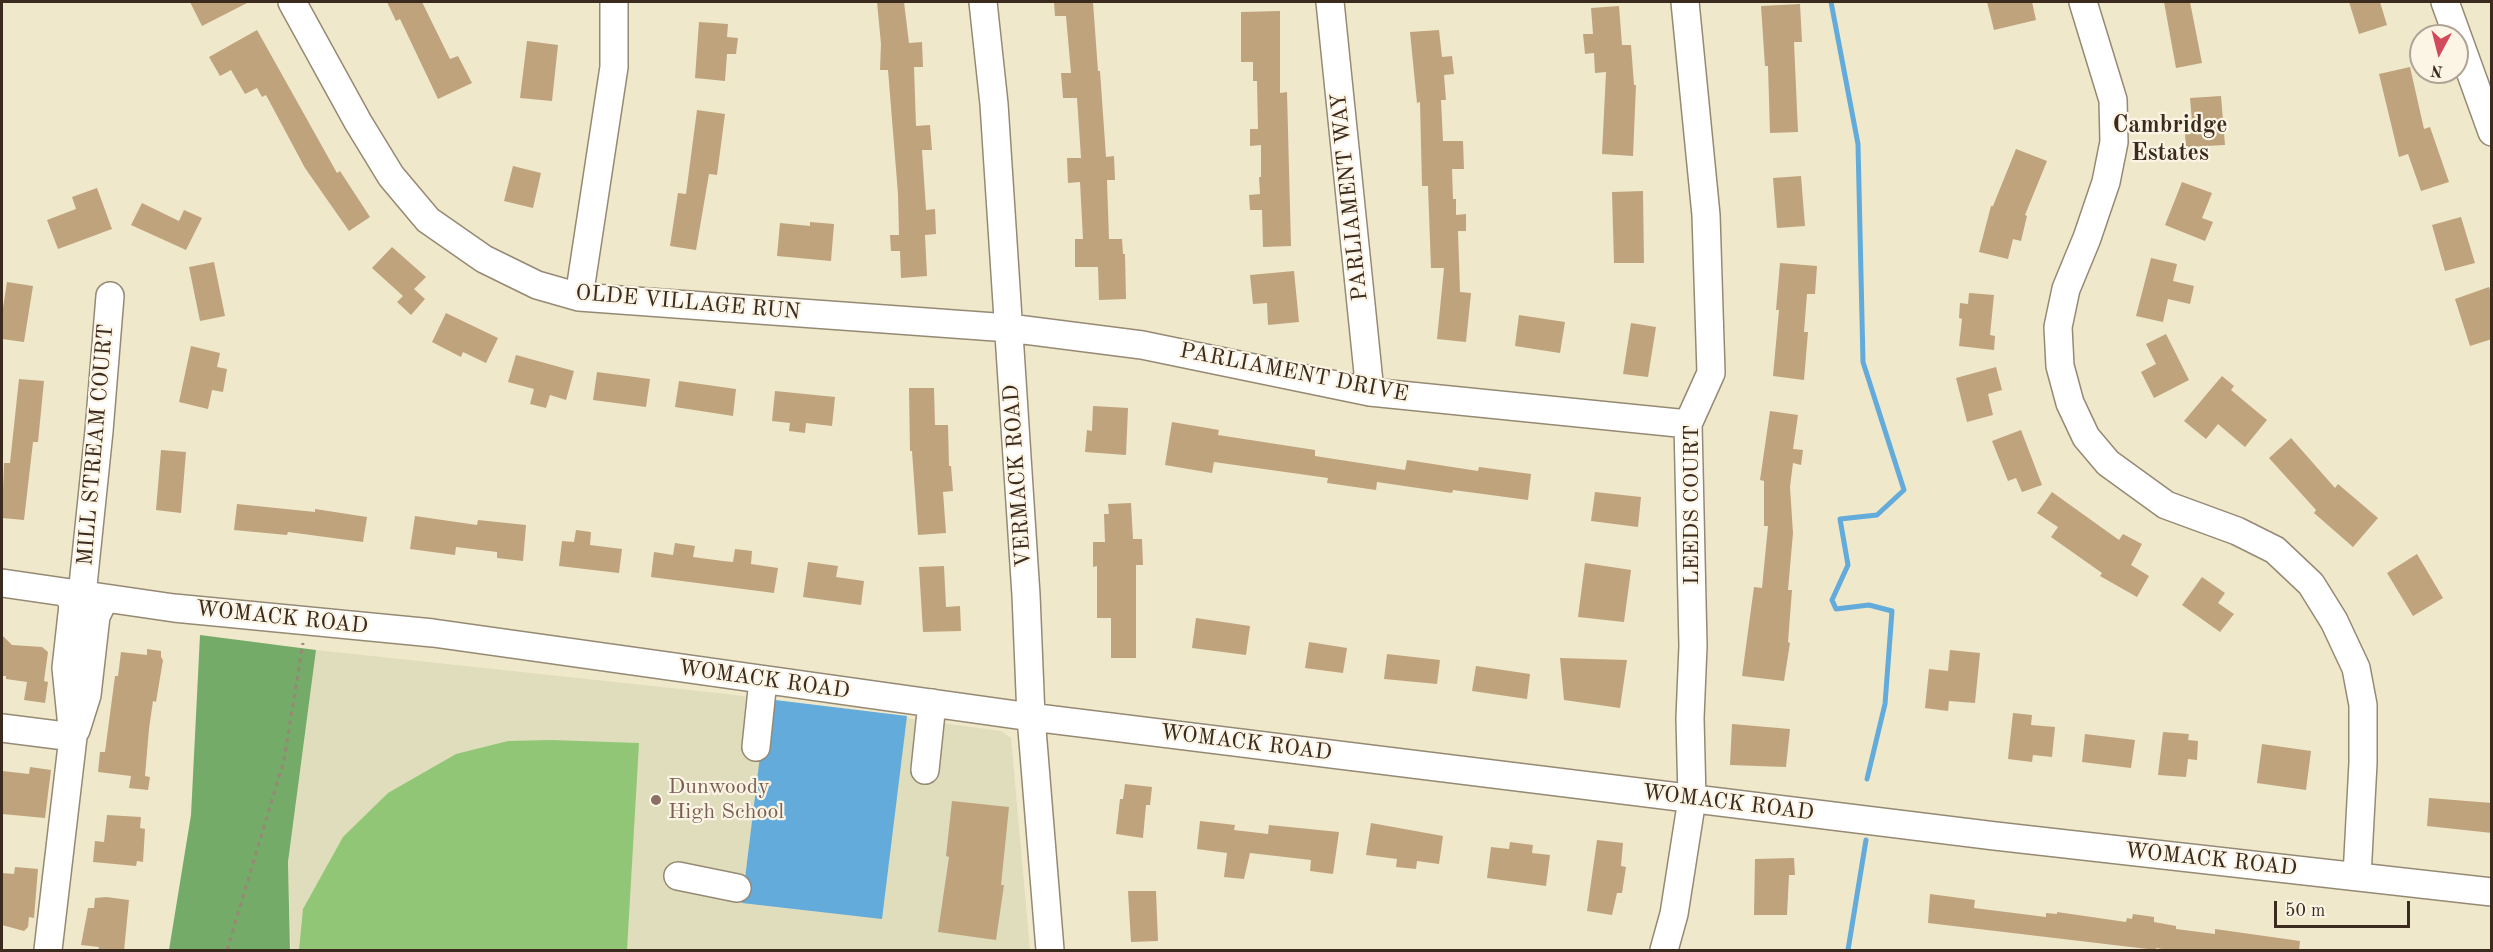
<!DOCTYPE html>
<html>
<head>
<meta charset="utf-8">
<style>
  body { margin:0 }
  #map { position:relative; width:2493px; height:952px; overflow:hidden; background:#f0e8cb; font-family:"Old Standard TT",serif }
  canvas { display:block }
  .frame { position:absolute; inset:0; border:3px solid #3b2a1e; pointer-events:none }
  .north { position:absolute; left:2409px; top:24px; width:60px; height:60px; box-sizing:border-box; background:#fcf5e5; border:2px solid #afa495; border-radius:50%; rotate:187deg; font-size:16px; font-weight:700; line-height:24px; text-align:center; color:#3b2a1e }
  .north::after { content:''; display:block; margin:auto; width:21px; height:27px; background:#d1495b; clip-path:polygon(50% 0,100% 100%,50% 72%,0 100%) }
  .scale { position:absolute; left:2274px; top:901px; width:136px; height:27px; box-sizing:border-box; border:3px solid #3b2a1e; border-top:0; padding-left:8px; font-size:18px; line-height:21px; white-space:nowrap; color:#3b2a1e; -webkit-text-stroke:4px #fcf5e5; paint-order:stroke }
</style>
</head>
<body>
<div id="map">
<canvas width="2493" height="952"></canvas>
<div class="frame"></div>
<div class="north">N</div>
<div class="scale">50 m</div>
</div>
<script>
const g = document.querySelector('canvas').getContext('2d');
g.lineJoin = 'round';
function fillPath(path, color) { g.fillStyle = color; g.fill(path, 'evenodd'); }
const toPath = rows => new Path2D(rows.map(r => 'M' + r).join(''));
function stroke(path, color, width, dash) { g.strokeStyle = color; g.lineWidth = width; g.lineCap = dash ? 'butt' : 'round'; g.setLineDash(dash || []); g.stroke(path); }
function write(font, color, halo, rows, align = 'center') {
  g.font = font + ' "Old Standard TT",serif'; g.lineWidth = 4.5; g.setLineDash([]); g.textBaseline = 'middle'; g.strokeStyle = halo; g.fillStyle = color; for (const [text, x, y, turn = 0] of rows) {
    g.save(); g.translate(x, y); g.rotate((+turn || 0) * Math.PI / 180); g.textAlign = isNaN(turn) ? turn : align; if (halo) g.strokeText(text, 0, 0); g.fillText(text, 0, 0); g.restore();
  }
}
fillPath(toPath([
  [316,650,727,694,1001,731,1011,738,1030,950,291,950,288,862]
]), '#dfddbb');
fillPath(toPath([
  [551,740,639,743,627,950,299,950,303,909,343,837,388,793,456,754,508,741]
]), '#92c677');
fillPath(toPath([
  [200,635,316,650,288,862,290,950,169,950,191,815]
]), '#75ab68');
fillPath(toPath([
  [767,699,907,716,882,919,742,903]
]), '#62abda');
stroke(toPath([
  [1831,2,1858,144,1863,362,1904,490,1877,515,1840,519,1848,565,1832,600,1836,609,1869,605,1892,611,1885,704,1867,779],
  [1848,950,1866,840]
]), '#62abda', 5);
fillPath(toPath([
  [190,2,249,2,202,26],
  [387,2,422,2,450,59,458,56,472,83,438,99,400,19,396,21],
  [877,2,904,2,909,43,922,42,923,67,914,67,916,126,930,125,932,150,922,150,926,210,935,209,936,234,925,235,927,276,901,278,900,251,891,251,890,235,899,235,898,194,888,70,880,70,881,44],
  [1054,2,1093,2,1098,71,1100,71,1106,157,1114,156,1115,180,1107,180,1109,239,1122,239,1123,254,1125,254,1126,299,1099,300,1098,267,1075,267,1075,239,1083,239,1080,182,1068,183,1067,158,1081,158,1077,98,1063,98,1061,73,1071,73,1066,16,1055,16],
  [1987,2,2032,2,2036,20,1994,30],
  [2164,2,2190,2,2202,63,2176,68],
  [2349,2,2380,2,2387,25,2359,34],
  [1800,4,1802,42,1794,42,1798,132,1770,133,1768,66,1765,66,1761,6],
  [1619,6,1622,45,1631,45,1634,85,1636,85,1633,156,1602,154,1606,72,1595,73,1594,53,1585,54,1583,34,1593,34,1591,8],
  [1280,11,1280,93,1287,92,1291,246,1263,247,1262,210,1250,210,1249,195,1260,194,1259,177,1261,177,1261,145,1250,146,1250,129,1258,129,1257,81,1253,81,1253,62,1241,62,1241,12],
  [699,22,728,24,727,37,738,38,736,54,727,54,725,81,695,78],
  [257,30,337,173,340,171,370,217,349,231,305,168,266,95,262,97,257,88,245,94,231,70,220,76,209,57],
  [1439,30,1442,57,1452,56,1454,74,1444,75,1446,100,1441,100,1443,141,1463,141,1464,169,1452,169,1453,199,1456,199,1456,215,1466,214,1466,231,1458,231,1460,292,1471,293,1466,342,1437,339,1444,268,1431,268,1428,186,1422,186,1420,102,1417,103,1410,32],
  [527,41,558,45,552,101,520,98],
  [2410,67,2424,129,2430,127,2449,182,2421,191,2408,154,2399,157,2379,74],
  [2221,96,2225,145,2186,147,2184,121,2192,121,2190,98],
  [697,110,725,114,717,175,709,174,696,250,670,246,678,193,686,194],
  [2016,149,2047,161,2025,215,2027,216,2021,241,2013,239,2008,259,1979,252,1991,206,1993,206],
  [513,166,541,173,533,208,504,201],
  [1801,176,1805,226,1777,228,1773,178],
  [2182,182,2212,193,2202,218,2213,222,2205,241,2165,225],
  [97,188,112,229,58,249,47,220,76,209,72,197],
  [1643,191,1644,263,1614,263,1612,192],
  [142,203,179,221,184,210,202,218,186,250,131,225],
  [2461,217,2475,263,2445,271,2432,225],
  [810,222,834,224,831,261,777,256,780,223,810,226],
  [392,247,426,277,414,289,425,299,411,315,397,302,403,296,372,268],
  [2151,258,2177,264,2173,281,2194,286,2190,304,2168,299,2163,322,2136,316],
  [214,262,225,316,200,321,189,267],
  [1780,263,1817,266,1815,294,1807,294,1804,332,1808,332,1804,380,1773,376,1779,310,1776,310],
  [1294,271,1299,322,1268,325,1267,303,1253,304,1250,275],
  [7,282,33,286,24,342,2,339,2,314],
  [2489,287,2492,296,2492,339,2470,346,2455,299],
  [1969,293,1994,295,1990,335,1995,336,1994,350,1959,346,1962,319,1959,318,1960,303,1968,304],
  [446,313,498,338,486,363,463,352,461,357,432,342],
  [1519,315,1565,322,1560,353,1515,346],
  [1631,323,1656,327,1648,377,1623,374],
  [2166,334,2189,380,2154,398,2141,372,2156,364,2146,344],
  [191,346,220,353,217,367,227,369,223,392,212,390,208,409,179,402],
  [516,355,574,371,566,400,550,395,546,408,530,404,534,389,508,382],
  [1996,367,2002,390,1988,394,1993,415,1967,422,1956,378],
  [597,372,650,379,646,407,593,400],
  [2222,376,2234,386,2231,390,2267,420,2245,447,2218,424,2206,439,2184,421],
  [19,379,44,381,38,442,33,442,24,520,2,518,4,463,10,463],
  [679,381,736,389,733,416,675,407],
  [909,388,934,388,935,425,948,425,949,466,951,466,953,491,943,492,946,533,918,535,912,451,910,451],
  [775,391,835,397,832,426,806,423,805,433,789,431,790,423,772,421],
  [1093,406,1128,408,1126,455,1085,452,1087,430,1092,431],
  [1770,411,1798,415,1793,449,1803,450,1801,465,1793,463,1790,487,1793,533,1788,590,1792,590,1788,642,1790,643,1784,681,1742,676,1754,587,1762,588,1768,526,1764,526,1764,481,1760,480],
  [1172,422,1219,430,1218,435,1315,450,1315,456,1405,470,1407,460,1478,471,1479,467,1531,474,1528,500,1453,490,1452,493,1377,482,1376,490,1327,483,1328,478,1214,462,1212,473,1165,465],
  [2021,430,2042,485,2022,492,2016,478,2008,481,1992,441],
  [2291,438,2335,488,2338,484,2378,518,2353,547,2314,513,2316,510,2269,458],
  [161,450,186,452,181,513,156,510],
  [1595,492,1641,497,1638,527,1591,521],
  [2052,492,2119,540,2123,534,2142,544,2131,565,2149,576,2137,597,2100,576,2102,573,2051,537,2058,527,2037,513],
  [1131,503,1133,539,1142,539,1143,565,1136,565,1136,658,1111,658,1111,618,1097,618,1097,566,1093,567,1093,542,1105,542,1104,514,1109,514,1108,504],
  [237,504,315,512,315,509,367,517,363,542,288,532,287,535,234,530],
  [415,516,477,525,478,520,526,525,523,561,497,558,497,552,456,547,455,555,410,549],
  [576,530,591,532,590,545,622,549,619,573,559,566,562,541,574,542],
  [675,543,695,546,693,557,723,561,733,562,735,549,752,551,751,564,778,568,774,593,651,577,654,552,673,555],
  [2417,554,2443,598,2413,616,2387,573],
  [808,562,838,566,836,577,864,581,861,605,803,597],
  [1585,563,1631,570,1624,622,1578,617],
  [944,566,946,607,960,606,961,631,923,632,919,567],
  [2202,577,2225,593,2218,603,2234,614,2220,632,2182,605],
  [1196,618,1250,626,1246,655,1192,648],
  [2,635,12,645,42,647,48,652,44,681,48,682,45,703,24,700,27,682,6,679,6,676,2,676],
  [1309,642,1347,648,1343,673,1305,668],
  [147,649,161,651,161,657,163,660,156,702,153,701,149,729,145,776,150,777,148,790,129,788,131,776,98,772,100,752,105,752,115,676,118,676,121,652,147,655],
  [1950,650,1980,653,1975,703,1949,701,1948,711,1925,708,1929,669,1948,671],
  [1387,654,1440,660,1437,684,1384,679],
  [1560,658,1627,660,1620,708,1564,700],
  [1476,666,1530,674,1527,699,1472,691],
  [2013,713,2032,715,2031,725,2055,727,2052,757,2033,755,2032,762,2008,759],
  [1732,724,1790,729,1786,767,1730,765],
  [2163,732,2189,734,2188,740,2198,741,2197,760,2188,759,2186,777,2158,775],
  [2085,734,2135,740,2131,768,2082,762],
  [2262,744,2311,751,2306,790,2257,783],
  [30,767,51,770,45,818,2,814,2,771,29,774],
  [1125,784,1152,787,1150,805,1146,805,1143,838,1116,834,1120,799,1123,799],
  [2429,798,2492,803,2492,833,2427,826],
  [952,801,1009,807,1001,885,1004,885,996,940,938,932,949,857,946,856],
  [107,815,141,817,140,828,145,829,143,862,137,861,136,866,93,862,95,841,104,842],
  [1200,821,1235,825,1234,830,1268,834,1269,825,1339,832,1333,874,1310,871,1311,860,1250,853,1244,879,1224,877,1227,853,1197,849],
  [1371,823,1443,836,1439,864,1417,861,1416,869,1396,867,1397,859,1366,855],
  [1597,840,1623,843,1621,866,1626,867,1622,893,1617,893,1612,915,1587,911],
  [1510,842,1533,845,1532,853,1550,855,1546,886,1487,878,1491,847,1509,849],
  [1794,858,1795,875,1789,875,1787,915,1754,915,1755,859],
  [15,867,38,869,34,918,29,917,28,927,24,931,2,925,2,873,14,874],
  [1128,891,1156,891,1158,941,1131,942],
  [1930,894,1975,900,1974,908,2046,917,2046,913,2057,914,2057,912,2126,922,2127,918,2132,919,2133,914,2154,917,2154,922,2176,926,2176,929,2215,934,2215,929,2300,941,2299,951,2173,951,2156,948,2156,950,1928,923],
  [106,897,129,900,124,951,98,951,99,947,81,945,88,908,94,908,95,898]
]), '#bfa37d');
const minor = toPath([
  [292,2,358,122,391,176,428,220,484,259,537,285,579,297,1009,328,1142,345,1370,392,1688,424],
  [983,2,994,104,1026,595,1031,717,1050,950],
  [1330,2,1370,392],
  [2083,2,2113,100,2114,142,2106,182,2087,238,2066,289,2058,327,2060,366,2070,403,2086,437,2108,463,2166,505,2237,531,2275,550,2311,584,2334,621,2356,668,2363,705,2363,763,2357,876],
  [2445,2,2492,132],
  [579,297,614,67,614,2],
  [2,583,174,608,433,633,1031,717,1995,836,2492,892],
  [82,595,99,431,110,296],
  [2,728,73,737],
  [76,730,87,695,96,616,105,598],
  [756,747,763,680],
  [925,770,932,703],
  [678,876,737,888],
  [48,950,73,737,66,668,73,605,68,593],
  [1664,950,1674,914,1692,799,1690,718,1693,646,1688,424,1711,373,1706,215,1685,2]
]);
stroke(minor, '#968974', 30);
stroke(toPath([
  [227,950,284,760,303,643]
]), '#968974', 3, [4.5, 4.5]);
stroke(minor, '#fff', 27);
for (const [x, y, r, color] of [
  [656,800,6,"#8d6e63"]
]) { const dot = new Path2D(); dot.arc(x, y, r, 0, 2 * Math.PI); g.fillStyle = color; g.fill(dot); stroke(dot, '#fcf5e5', 2); }
write('22px', '#3b2a1e', '#fcf5e5', [
  ["PARLIAMENT WAY",1350,197,-96],
  ["OLDE VILLAGE RUN",688,303,5],
  ["PARLIAMENT DRIVE",1294,373,11],
  ["MILL STREAM COURT",96,445,-85],
  ["VERMACK ROAD",1018,476,-94],
  ["LEEDS COURT",1692,505,-90],
  ["WOMACK ROAD",282,618,6],
  ["WOMACK ROAD",764,680,8],
  ["WOMACK ROAD",1246,743,7],
  ["WOMACK ROAD",1728,803,7],
  ["WOMACK ROAD",2211,860,6]
]);
write('22px', '#785e54', '#fcf5e5', [
  ["Dunwoody",668,787],
  ["High School",668,812]
], 'left');
write('bold 24px', '#3b2a1e', '#fcf5e5', [
  ["Cambridge",2170,126],
  ["Estates",2170,154]
]);
</script>
</body>
</html>
